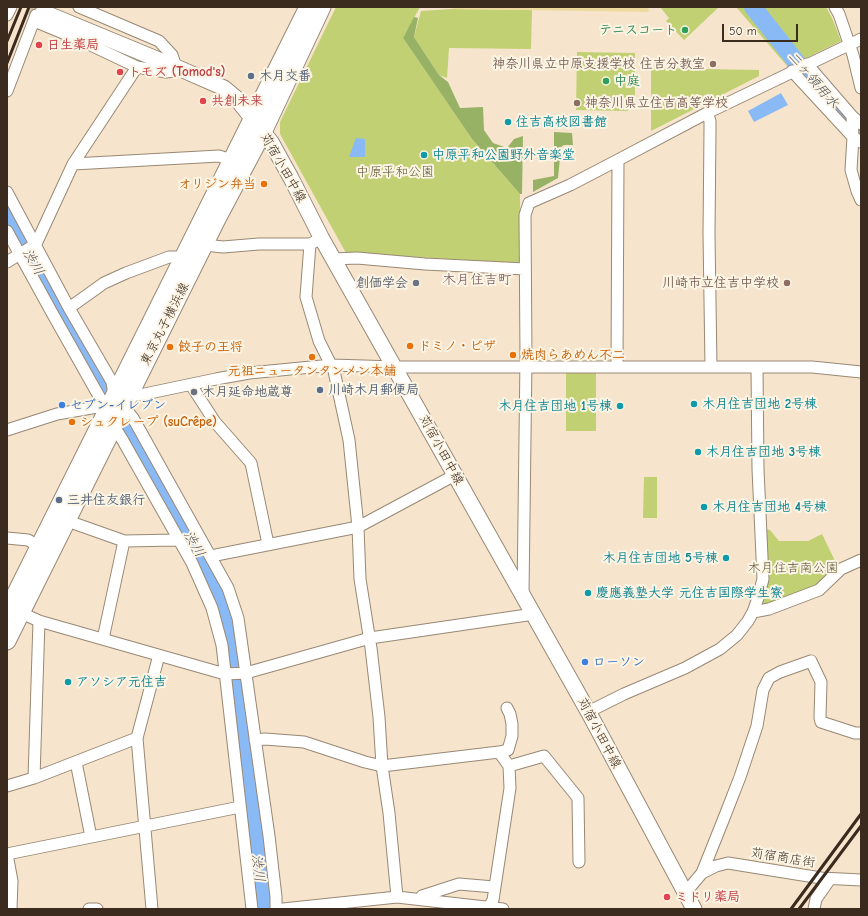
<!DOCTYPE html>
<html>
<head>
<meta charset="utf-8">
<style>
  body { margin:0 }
  #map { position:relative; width:868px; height:916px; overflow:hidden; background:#f6e5cc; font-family:"Comic Neue",sans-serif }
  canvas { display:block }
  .frame { position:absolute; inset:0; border:8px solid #3b2a1e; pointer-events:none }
  .scale { position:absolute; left:722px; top:24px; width:76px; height:18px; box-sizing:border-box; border:2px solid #3b2a1e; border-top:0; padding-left:5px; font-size:12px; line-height:14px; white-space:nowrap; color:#3b2a1e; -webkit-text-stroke:3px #fcf5e5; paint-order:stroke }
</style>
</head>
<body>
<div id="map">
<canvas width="868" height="916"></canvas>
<div class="frame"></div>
<div class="scale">50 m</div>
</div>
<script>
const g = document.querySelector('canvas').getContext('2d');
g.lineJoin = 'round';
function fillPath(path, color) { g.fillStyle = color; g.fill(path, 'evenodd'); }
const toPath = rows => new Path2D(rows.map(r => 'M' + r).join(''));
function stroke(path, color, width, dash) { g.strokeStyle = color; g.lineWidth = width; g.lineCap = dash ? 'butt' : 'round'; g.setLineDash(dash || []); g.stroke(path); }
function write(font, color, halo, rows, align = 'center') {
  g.font = font + ' "Comic Neue","Klee One",sans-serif'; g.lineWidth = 4; g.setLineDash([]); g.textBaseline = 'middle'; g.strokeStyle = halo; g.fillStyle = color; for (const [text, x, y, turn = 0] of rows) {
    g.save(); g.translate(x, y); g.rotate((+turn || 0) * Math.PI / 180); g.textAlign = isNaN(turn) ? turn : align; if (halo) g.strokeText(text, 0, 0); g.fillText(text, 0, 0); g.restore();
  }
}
fillPath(toPath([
  [336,7,420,7,403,38,472,139,520,194,520,261,517,263,346,253,280,134,280,122],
  [660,7,719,7,684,40,666,21,669,18],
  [736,7,826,7,832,18,841,41,788,67],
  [452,9,532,10,531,49,449,48,447,78,439,75,414,37,421,11],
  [577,52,635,53,635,104,627,111,576,110],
  [651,68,759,70,759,76,651,131],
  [566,373,596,373,596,431,566,431],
  [644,477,657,477,657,518,643,518],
  [766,529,770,530,779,541,808,541,822,534,839,569,819,585,767,607,763,603,765,592,767,549]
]), '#c1d073');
fillPath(toPath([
  [414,17,418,18,414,37,439,75,448,82,460,108,483,107,484,130,493,143,507,148,514,139,523,136,522,194,520,194,472,139,403,38],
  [554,132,572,133,573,145,564,145,561,147,558,178,533,192,533,180,554,176]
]), '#98b265');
fillPath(toPath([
  [452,7,648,7,649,12,452,9]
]), '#eeda9e');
fillPath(toPath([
  [781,93,788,105,754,122,748,111],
  [356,138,365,139,365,157,349,157]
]), '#8abaf6');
stroke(toPath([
  [753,7,813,83,845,119,861,133],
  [7,216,212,575,226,617,240,706,243,745,249,753,257,824,254,835,264,909]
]), '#8abaf6', 18);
stroke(toPath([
  [31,7,43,12]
]), '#d1c0a9', 15, [15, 8]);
const street = toPath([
  [79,7,159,41,172,55,176,67],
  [835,7,839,14,853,55,861,88],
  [7,15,11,7],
  [34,21,80,40,137,67,166,72,182,70],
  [807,64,852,116,861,124],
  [792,71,853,137,861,142],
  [7,91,36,15],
  [707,113,710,121,710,129,709,234,711,367],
  [852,116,853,137,851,170,857,191,861,200],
  [73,164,219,156,237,162],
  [7,192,69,308,112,382,114,395,133,418,228,588,238,618,269,836,276,897,276,909],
  [7,231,51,311,100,398,105,412,122,439,192,563,212,608,222,645,252,909],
  [310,244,306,297,319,341,334,371,349,440,358,527,360,579,371,648,379,717,382,766,389,813,397,897],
  [205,245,223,247,259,244,310,244,316,241],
  [334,259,357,258,425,264,525,269],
  [7,262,36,244,73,164,137,67],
  [69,308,104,283,126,273,169,257,183,257,188,260],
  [617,367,618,160],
  [191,385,215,422,251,463,268,544],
  [7,430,57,414,103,406,114,395,140,395,216,379,249,373,332,365,395,367,812,367,861,372],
  [62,519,124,541,177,540],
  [7,538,28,540,44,549],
  [211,556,358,527,455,475],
  [523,595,526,358,525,215,529,203,570,185,618,160,707,113,861,39],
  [15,610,39,621,225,674,246,673,370,638,534,614],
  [753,612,769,609,819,590,841,569,861,560],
  [103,639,124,541],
  [589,713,594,709,624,694,685,668,720,649,737,635,748,621,753,612,758,598,763,579,758,469,757,368],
  [255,740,265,739,304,742,365,762,382,766,499,752,508,750,512,736,512,724,510,714,507,708],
  [76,762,91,837],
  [509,766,544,756,578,798,579,862],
  [34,778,39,621],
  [7,786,34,778,137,738],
  [7,854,240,807],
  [7,854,12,881,11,909],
  [702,873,716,866,728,863,821,878,861,880],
  [686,892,702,873,724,818,740,777,757,726,763,690,769,678,780,672,811,661,821,682,820,718,821,722,855,733,861,733],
  [420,899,422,896,459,884,494,887],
  [89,909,97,909],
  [152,909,137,738,159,655],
  [283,909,397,897,503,909],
  [488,909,493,900,510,788,509,766,499,752],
  [814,909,816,899,830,879]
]);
const secondary = toPath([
  [43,12,176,67,224,88,236,98,271,142,291,178,322,239,589,713,694,909]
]);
const primary = toPath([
  [7,611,308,7],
  [7,641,217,219,263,132,322,7]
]);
stroke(street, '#988875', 13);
stroke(secondary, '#988875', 17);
stroke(primary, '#988875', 19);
stroke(street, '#fff', 11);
stroke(secondary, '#fff', 15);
stroke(primary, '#fff', 17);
stroke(toPath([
  [7,41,21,7],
  [7,63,29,7],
  [791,909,861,814],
  [799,909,861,826]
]), '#3b2a1e', 3);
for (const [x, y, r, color] of [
  [685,30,4,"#2e9e5b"],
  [39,45,4,"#e0444e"],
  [713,64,4,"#8d6e63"],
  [120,72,4,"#e0444e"],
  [251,76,4,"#5c6f8a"],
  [606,81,4,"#2e9e5b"],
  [203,101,4,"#e0444e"],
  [577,103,4,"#8d6e63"],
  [508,122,4,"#0f9aa8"],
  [424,155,4,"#0f9aa8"],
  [264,184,4,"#e8710a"],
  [416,283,4,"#6b7280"],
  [787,283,4,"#8d6e63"],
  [410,346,4,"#e8710a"],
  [170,347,4,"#e8710a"],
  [513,355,4,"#e8710a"],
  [312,357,4,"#e8710a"],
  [320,390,4,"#5c6f8a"],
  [194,392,4,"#6b7280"],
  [694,404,4,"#0f9aa8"],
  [62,405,4,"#3f7fe0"],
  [620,406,4,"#0f9aa8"],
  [72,422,4,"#e8710a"],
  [698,452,4,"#0f9aa8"],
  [59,500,4,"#5c6f8a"],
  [704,507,4,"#0f9aa8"],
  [726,558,4,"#0f9aa8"],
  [588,593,4,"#0f9aa8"],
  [585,662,4,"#3f7fe0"],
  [68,682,4,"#0f9aa8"],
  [667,897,4,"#e0444e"]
]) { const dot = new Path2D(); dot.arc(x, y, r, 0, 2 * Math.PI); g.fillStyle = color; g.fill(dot); stroke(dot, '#fcf5e5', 1.5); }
write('bold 13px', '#27864d', '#fcf5e5', [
  ["テニスコート",677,30],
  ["中庭",614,81,"left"]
], 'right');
write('bold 13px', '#be3a42', '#fcf5e5', [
  ["日生薬局",47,45],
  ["トモズ (Tomod's)",128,72],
  ["共創未来",211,101],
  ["ミドリ薬局",675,897]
], 'left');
write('bold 13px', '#785e54', '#fcf5e5', [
  ["神奈川県立中原支援学校 住吉分教室",705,64],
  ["神奈川県立住吉高等学校",585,103,"left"],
  ["川崎市立住吉中学校",779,283]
], 'right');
write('bold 13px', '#4e5e75', '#fcf5e5', [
  ["木月交番",259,76],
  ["川崎木月郵便局",328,390],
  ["三井住友銀行",67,500]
], 'left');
write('bold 13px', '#0d838f', '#fcf5e5', [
  ["住吉高校図書館",516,122],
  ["中原平和公園野外音楽堂",432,155],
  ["木月住吉団地 2号棟",702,404],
  ["木月住吉団地 1号棟",612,406,"right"],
  ["木月住吉団地 3号棟",706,452],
  ["木月住吉団地 4号棟",712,507],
  ["木月住吉団地 5号棟",718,558,"right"],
  ["慶應義塾大学 元住吉国際学生寮",596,593],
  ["アソシア元住吉",76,682]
], 'left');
write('13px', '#3b2a1e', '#fcf5e5', [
  ["苅宿小田中線",283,168,60],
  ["東京丸子横浜線",165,324,-63],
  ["苅宿小田中線",441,450,61],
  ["苅宿小田中線",599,733,62],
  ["苅宿商店街",783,858,9]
]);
write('13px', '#5c5433', '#fcf5e5', [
  ["中原平和公園",395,172],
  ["木月住吉南公園",793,568]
]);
write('bold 13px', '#c56008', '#fcf5e5', [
  ["オリジン弁当",256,184,"right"],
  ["ドミノ・ピザ",418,346],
  ["餃子の王将",178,347],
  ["焼肉らあめん不二",521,355],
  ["元祖ニュータンタンメン本舗",312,371,"center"],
  ["シュクレープ (suCrêpe)",80,422]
], 'left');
write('bold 13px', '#5b616d', '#fcf5e5', [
  ["創価学会",408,283],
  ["木月延命地蔵尊",202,392,"left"]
], 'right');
write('bold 13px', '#366cbe', '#fcf5e5', [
  ["セブン-イレブン",70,405],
  ["ローソン",593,662]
], 'left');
write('italic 14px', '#53555f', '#fcf5e5', [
  ["二ヶ領用水",813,80,49],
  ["渋川",33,262,60],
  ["渋川",194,544,60],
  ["渋川",258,868,83]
]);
write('14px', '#71515b', '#fcf5e5', [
  ["木月住吉町",477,280]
]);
</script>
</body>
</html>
